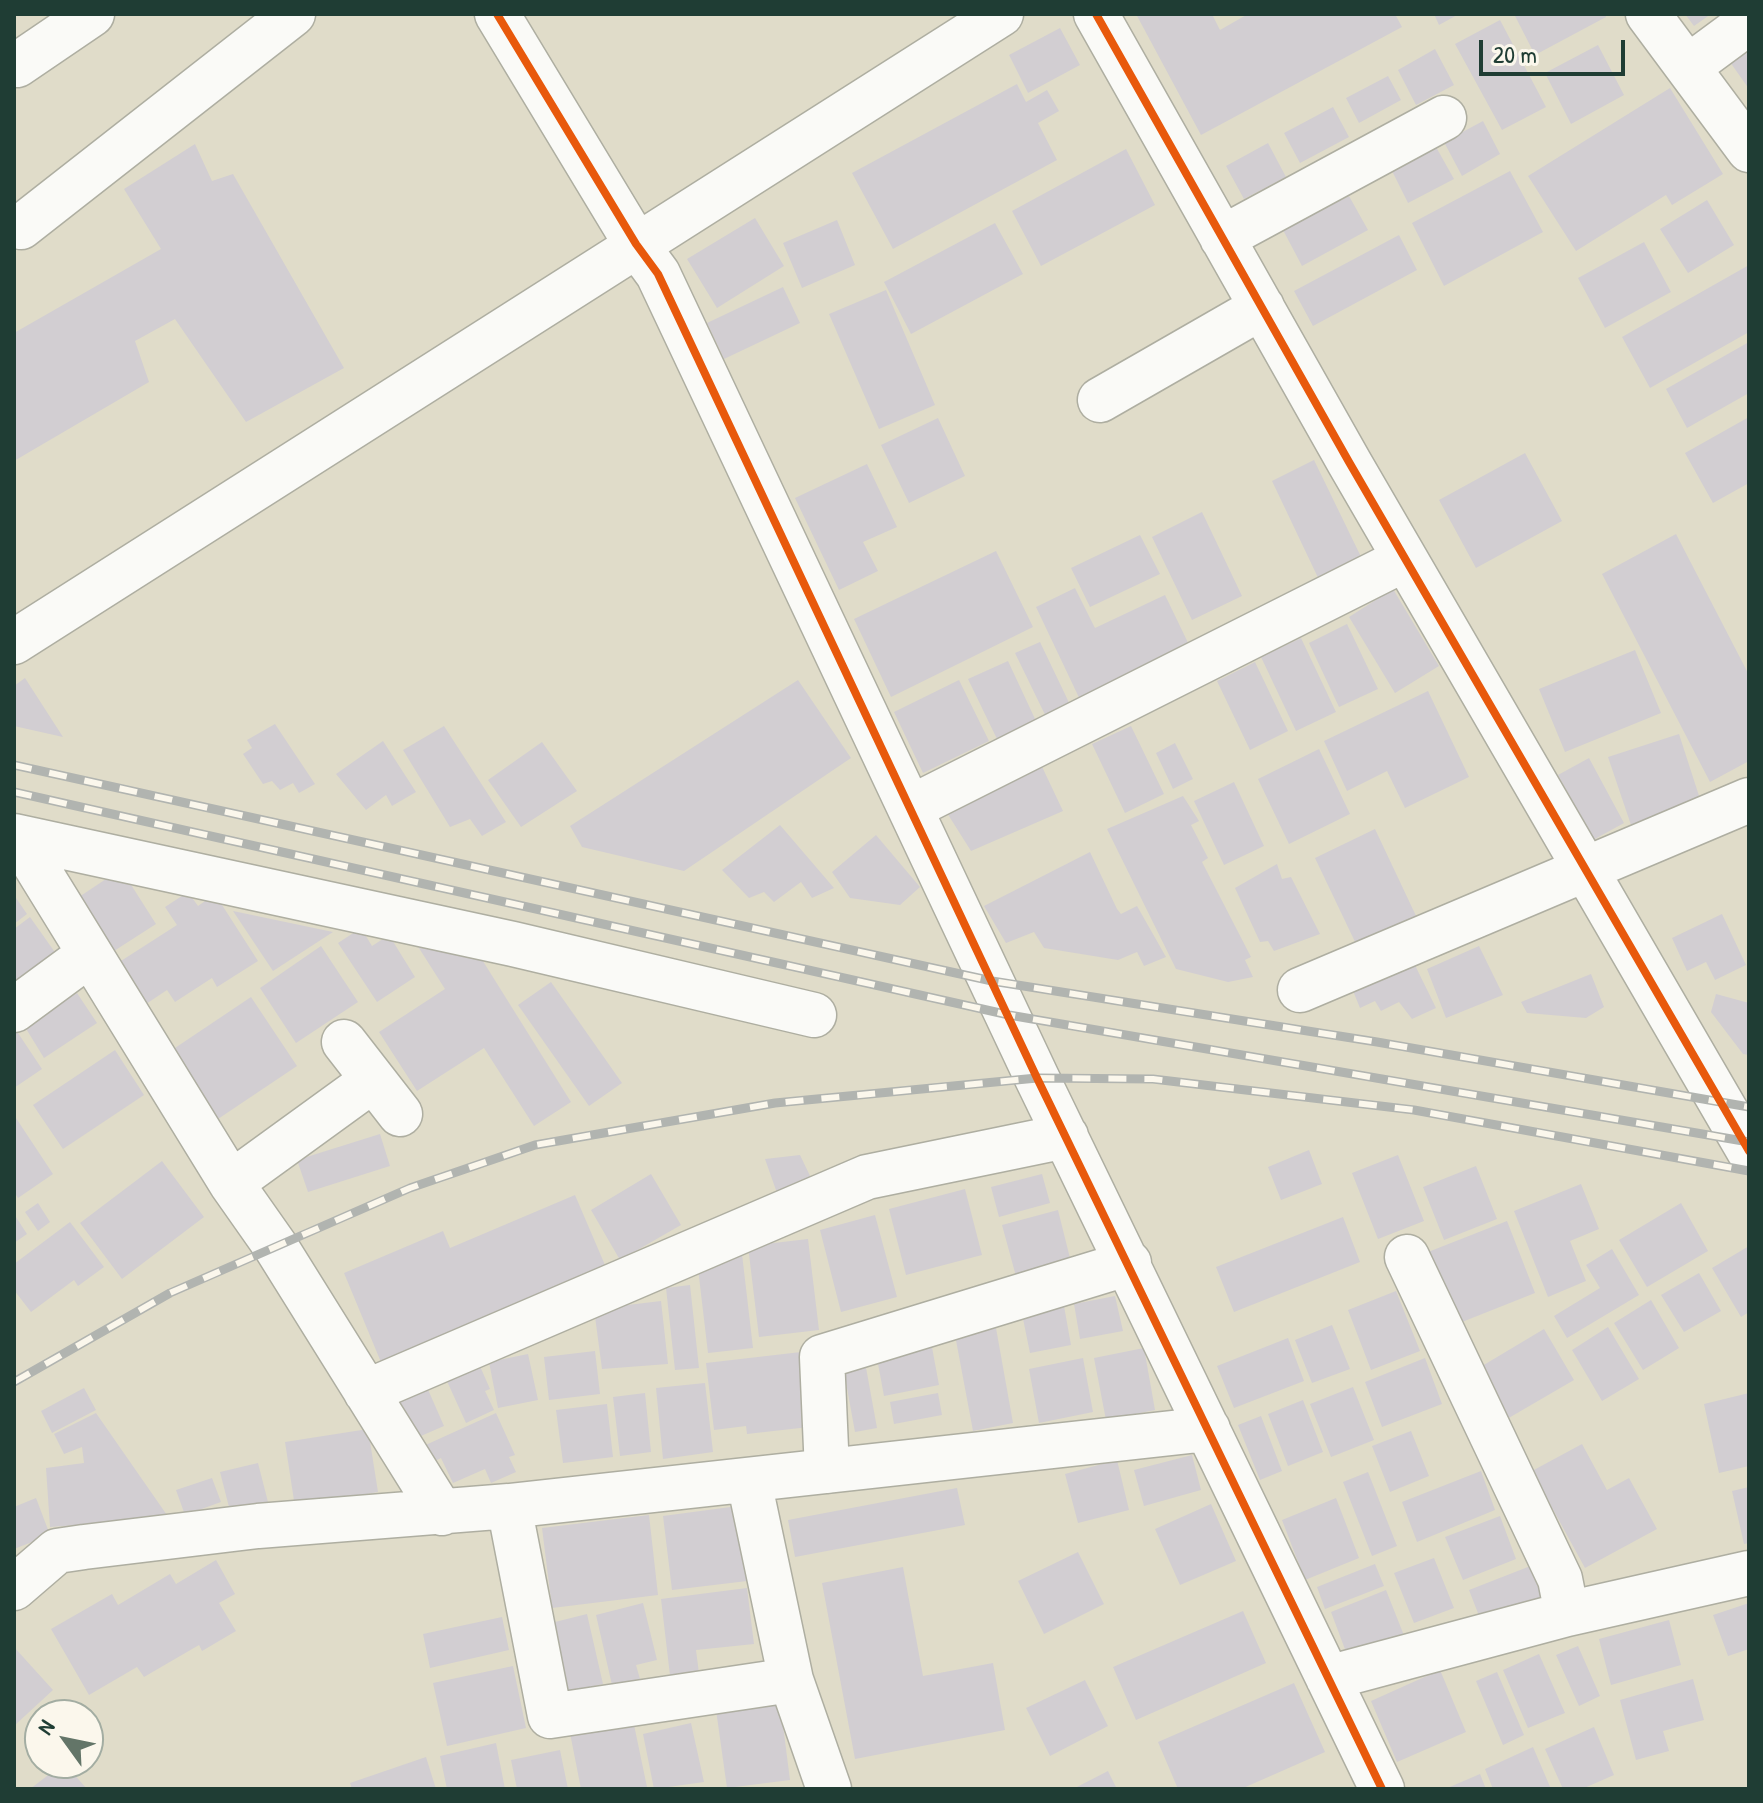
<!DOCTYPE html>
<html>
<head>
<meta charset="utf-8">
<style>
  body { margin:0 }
  #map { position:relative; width:1763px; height:1803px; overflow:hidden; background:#e0dcc9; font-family:"Patrick Hand",sans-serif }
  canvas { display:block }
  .frame { position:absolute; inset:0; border:16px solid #1f3d34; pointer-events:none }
  .north { position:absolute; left:24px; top:1699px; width:80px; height:80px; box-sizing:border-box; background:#fbf7ec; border:2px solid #a3ada2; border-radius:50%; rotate:303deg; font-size:22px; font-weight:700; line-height:32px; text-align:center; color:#1f3d34 }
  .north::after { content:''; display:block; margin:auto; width:28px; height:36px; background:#637568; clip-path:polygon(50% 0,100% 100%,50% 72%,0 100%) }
  .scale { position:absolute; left:1479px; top:40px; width:146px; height:36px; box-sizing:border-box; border:4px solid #1f3d34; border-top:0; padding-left:10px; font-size:24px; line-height:28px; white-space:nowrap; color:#1f3d34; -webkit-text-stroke:6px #fbf7ec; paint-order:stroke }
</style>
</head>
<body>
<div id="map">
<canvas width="1763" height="1803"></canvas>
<div class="frame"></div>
<div class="north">N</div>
<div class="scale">20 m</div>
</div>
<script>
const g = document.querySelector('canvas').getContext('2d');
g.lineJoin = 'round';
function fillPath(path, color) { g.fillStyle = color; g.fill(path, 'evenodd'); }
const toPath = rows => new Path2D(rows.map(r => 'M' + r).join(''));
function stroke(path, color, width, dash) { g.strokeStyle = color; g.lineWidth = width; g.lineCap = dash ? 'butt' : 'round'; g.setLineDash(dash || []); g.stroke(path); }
fillPath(toPath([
  [1136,14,1212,14,1220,30,1248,14,1395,14,1402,27,1201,135],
  [1434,14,1459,14,1439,25],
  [1514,14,1605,14,1606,17,1535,55],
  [1685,14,1711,14,1694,26],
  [1500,20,1546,107,1502,130,1455,44],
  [1060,28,1080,65,1028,93,1009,55],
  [1598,45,1624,95,1571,124,1545,73],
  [1435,49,1454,85,1416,105,1398,70],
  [1749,49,1749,89,1730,62],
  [1388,76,1401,100,1359,123,1346,98],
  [1017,84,1026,102,1047,90,1059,111,1038,123,1057,160,893,249,852,173],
  [1670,88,1723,174,1672,205,1666,195,1576,251,1528,176],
  [1333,107,1349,137,1300,163,1284,133],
  [1483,121,1500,154,1462,176,1444,142],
  [1268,143,1286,177,1244,199,1226,166],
  [195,144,212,181,233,174,344,368,246,422,175,319,135,341,149,382,14,461,14,333,161,249,124,189],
  [1436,147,1454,179,1408,203,1392,171],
  [1126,149,1155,205,1041,266,1012,211],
  [1510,171,1543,232,1444,286,1412,223],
  [1349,196,1368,230,1302,266,1283,230],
  [1707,200,1734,245,1688,273,1660,229],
  [755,218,784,266,717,308,687,259],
  [837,220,855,265,802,288,783,243],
  [995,223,1023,274,911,334,884,282],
  [1399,235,1417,270,1313,326,1294,291],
  [1644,242,1671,292,1605,328,1578,278],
  [1749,265,1749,332,1650,388,1622,337],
  [783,287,800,323,724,359,707,323],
  [886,290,935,405,879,429,829,314],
  [1749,342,1749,393,1687,428,1666,389],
  [1749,417,1749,483,1713,503,1685,453],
  [938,418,965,476,909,503,881,445],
  [1525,453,1562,521,1476,568,1439,500],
  [1314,460,1365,565,1322,586,1272,481],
  [867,464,897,527,863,542,878,571,839,590,795,498],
  [1202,512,1242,596,1192,620,1152,537],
  [1676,534,1749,675,1749,761,1710,782,1602,574],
  [1140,535,1160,574,1090,607,1071,568],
  [996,551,1033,627,891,697,854,619],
  [1075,588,1095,628,1165,595,1193,653,1083,706,1036,607],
  [1393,589,1439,666,1395,693,1349,617],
  [1347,624,1378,689,1339,707,1309,643],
  [1301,638,1336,712,1296,731,1261,657],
  [1040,642,1074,713,1050,725,1015,653],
  [1635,650,1661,713,1565,752,1539,689],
  [1008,661,1036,721,997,739,968,679],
  [1255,662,1288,731,1250,750,1217,681],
  [25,678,63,737,14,726,14,686],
  [798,680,851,758,684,871,582,847,570,826],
  [959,680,989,741,923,773,894,712],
  [1428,691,1469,777,1405,808,1387,771,1347,791,1324,741],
  [275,724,315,784,299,793,293,783,280,790,272,781,263,784,243,754,252,748,247,740],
  [444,726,506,822,482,836,470,819,450,827,403,750],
  [1131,726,1164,794,1125,813,1092,744],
  [1679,734,1701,802,1631,825,1608,757],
  [383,741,416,792,392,806,386,795,366,810,336,774],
  [542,742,577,791,521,827,488,780],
  [1175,743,1193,779,1173,789,1156,753],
  [1319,749,1350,814,1289,844,1258,779],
  [1036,754,1063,811,971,851,942,805],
  [1589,758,1624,823,1593,840,1558,775],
  [1234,782,1264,846,1224,865,1194,801],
  [1183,796,1199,821,1191,825,1208,858,1202,862,1251,957,1245,960,1253,977,1228,982,1176,969,1107,829],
  [780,825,834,888,812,898,801,882,774,902,764,892,749,898,722,870],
  [1375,829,1417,918,1357,946,1315,858],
  [876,835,920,887,900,905,850,898,832,872],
  [1090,852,1117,909,1121,914,1137,906,1166,957,1144,966,1137,952,1118,960,1044,948,1034,932,1006,943,984,906],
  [1277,864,1282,879,1291,877,1320,934,1274,951,1268,941,1260,942,1235,888],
  [121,869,156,924,114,951,79,897],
  [188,892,198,906,215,894,258,961,217,987,212,978,175,1002,167,990,137,1010,110,968,177,925,165,907],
  [14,895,27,914,14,924],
  [233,911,333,932,273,971],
  [1722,914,1746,965,1715,980,1706,962,1687,971,1672,938],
  [30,917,59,958,14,990,14,929],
  [361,928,372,946,389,935,415,977,377,1002,338,943],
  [417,945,481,958,571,1102,534,1126,484,1048,417,1091,379,1032,445,989],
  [321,946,358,1002,296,1043,260,988],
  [1479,946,1503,995,1446,1018,1427,969],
  [1411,957,1436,1008,1412,1019,1399,1002,1381,1011,1375,1001,1360,1008,1349,981],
  [1591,974,1604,1007,1586,1018,1527,1013,1521,1002],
  [551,982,622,1083,589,1106,518,1005],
  [77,993,97,1023,44,1058,25,1027],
  [1716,994,1749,1003,1749,1055,1743,1054,1711,1012],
  [251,997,297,1066,218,1119,172,1050],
  [14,1027,42,1069,14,1088],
  [115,1050,144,1095,63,1149,33,1105],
  [14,1115,53,1174,18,1198,14,1192],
  [380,1134,390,1166,308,1192,297,1160],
  [1309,1150,1322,1184,1281,1200,1268,1167],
  [800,1155,812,1180,777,1193,765,1159],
  [1398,1155,1424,1221,1378,1239,1352,1173],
  [162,1161,204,1217,122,1279,80,1223],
  [1476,1166,1497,1219,1444,1240,1423,1187],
  [651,1174,681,1225,620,1260,591,1210],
  [1042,1174,1050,1203,999,1217,991,1187],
  [1581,1184,1599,1229,1570,1241,1586,1281,1548,1297,1514,1211],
  [965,1189,982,1255,906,1275,889,1209],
  [575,1195,608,1272,383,1367,344,1273,443,1231,450,1248],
  [38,1203,50,1222,38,1231,25,1212],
  [1681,1203,1708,1251,1647,1287,1619,1240],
  [1058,1210,1072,1266,1017,1280,1002,1225],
  [14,1214,27,1234,14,1243],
  [875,1215,897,1297,841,1312,820,1230],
  [1343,1217,1360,1262,1234,1312,1216,1267],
  [1507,1221,1535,1293,1452,1326,1423,1254],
  [70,1222,104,1267,78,1286,74,1280,31,1312,14,1290,14,1264],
  [808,1239,819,1330,759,1337,748,1246],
  [1749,1246,1749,1312,1741,1317,1712,1268],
  [1612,1249,1639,1295,1567,1338,1554,1316,1600,1288,1586,1265],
  [742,1254,753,1348,708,1353,697,1260],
  [1699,1273,1721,1311,1684,1332,1661,1295],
  [690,1285,699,1368,675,1370,666,1288],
  [1396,1291,1420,1351,1371,1370,1348,1310],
  [1115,1296,1123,1331,1080,1339,1074,1304],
  [1651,1300,1679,1348,1643,1370,1614,1323],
  [661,1301,668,1364,602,1369,594,1309],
  [1064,1306,1071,1345,1030,1353,1022,1314],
  [1332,1325,1350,1369,1312,1383,1295,1340],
  [1608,1327,1639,1379,1602,1401,1572,1350],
  [996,1328,1013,1423,973,1431,955,1335],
  [1544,1329,1574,1380,1507,1419,1477,1369],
  [1288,1338,1304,1381,1234,1408,1217,1366],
  [931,1342,939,1385,884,1396,876,1353],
  [1144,1348,1155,1410,1106,1420,1094,1358],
  [595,1351,600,1394,549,1400,544,1357],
  [801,1352,809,1427,747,1434,746,1426,714,1430,706,1363],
  [528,1354,538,1400,498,1408,489,1362],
  [1083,1358,1093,1412,1039,1423,1029,1369],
  [1425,1358,1442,1404,1382,1427,1365,1382],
  [865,1362,877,1428,855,1432,843,1366],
  [479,1364,490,1389,485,1391,494,1410,466,1423,446,1379],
  [705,1383,713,1452,663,1459,656,1388],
  [426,1385,444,1426,414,1439,396,1399],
  [1353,1387,1374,1440,1331,1457,1310,1404],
  [84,1388,96,1410,52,1433,41,1411],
  [645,1393,651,1452,620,1456,613,1397],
  [938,1393,942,1415,894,1424,890,1402],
  [1749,1393,1749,1466,1719,1473,1704,1404],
  [1303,1400,1323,1452,1288,1466,1268,1414],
  [607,1404,613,1457,563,1463,556,1410],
  [96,1413,169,1518,50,1527,46,1468,84,1463,82,1447,64,1454,54,1434],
  [496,1413,515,1455,509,1457,516,1472,491,1483,485,1469,453,1483,441,1458,427,1465,419,1448],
  [1261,1416,1282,1471,1260,1480,1238,1425],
  [368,1429,378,1492,295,1507,285,1442],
  [1411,1431,1429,1476,1390,1492,1372,1446],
  [1582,1444,1607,1490,1629,1478,1657,1529,1585,1568,1532,1471],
  [1192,1455,1201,1490,1144,1506,1134,1470],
  [1117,1460,1129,1510,1078,1523,1065,1474],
  [258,1463,268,1502,230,1511,220,1472],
  [1481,1471,1495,1510,1417,1542,1402,1502],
  [1368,1472,1397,1546,1372,1556,1343,1482],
  [212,1478,221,1502,185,1515,176,1490],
  [1749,1487,1749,1543,1744,1544,1732,1491],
  [957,1488,965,1525,795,1557,788,1520],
  [36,1498,50,1535,14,1549,14,1507],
  [1336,1498,1359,1558,1305,1580,1282,1520],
  [1211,1504,1236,1561,1180,1585,1155,1529],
  [738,1506,747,1581,672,1590,663,1516],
  [649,1515,658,1595,552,1608,542,1528],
  [1500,1516,1516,1559,1463,1580,1445,1537],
  [1078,1552,1104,1604,1044,1634,1018,1581],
  [1434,1558,1454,1608,1414,1623,1394,1573],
  [216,1560,235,1594,219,1603,236,1631,202,1651,199,1645,144,1677,137,1667,89,1695,51,1629,112,1594,118,1605,170,1574,176,1584],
  [1375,1564,1384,1586,1325,1609,1317,1587],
  [1533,1565,1545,1596,1481,1621,1469,1590],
  [903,1567,923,1676,993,1663,1005,1730,855,1759,822,1583],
  [747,1588,754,1644,696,1650,700,1681,671,1684,661,1599],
  [1386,1590,1405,1638,1349,1660,1331,1612],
  [643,1603,657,1660,636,1665,640,1679,612,1685,596,1615],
  [1749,1603,1749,1649,1728,1656,1713,1615],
  [1243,1611,1266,1663,1136,1720,1113,1667],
  [587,1614,603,1684,568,1692,551,1623],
  [502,1617,509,1650,430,1668,423,1634],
  [1669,1620,1681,1665,1611,1685,1599,1639],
  [1578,1646,1600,1696,1579,1706,1556,1655],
  [14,1647,53,1690,14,1726],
  [1539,1654,1565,1713,1528,1728,1503,1670],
  [513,1666,526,1728,447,1746,433,1683],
  [1440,1670,1466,1732,1397,1762,1371,1701],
  [1497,1672,1524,1735,1503,1745,1476,1681],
  [1693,1679,1704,1720,1663,1731,1669,1751,1636,1760,1620,1700],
  [1085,1680,1108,1726,1050,1756,1026,1708],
  [1294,1683,1325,1752,1241,1789,1178,1789,1158,1742],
  [780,1702,790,1780,727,1788,716,1710],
  [633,1720,647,1787,581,1789,570,1733],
  [691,1723,704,1782,654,1789,643,1734],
  [1594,1727,1614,1775,1582,1789,1563,1789,1545,1749],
  [496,1743,505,1789,447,1789,440,1756],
  [1533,1747,1551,1789,1493,1789,1485,1769],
  [560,1750,568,1789,517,1789,511,1760],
  [426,1757,436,1789,352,1789,350,1783],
  [64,1763,87,1789,30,1789],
  [1108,1771,1117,1789,1073,1789],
  [1480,1774,1486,1789,1445,1789]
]), '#d2ced2');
const minor = toPath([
  [497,14,636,244,658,274,1037,1078,1382,1789],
  [1096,14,1349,462,1749,1151],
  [1648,14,1749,150],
  [14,61,17,65,92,14],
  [1688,67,1749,22],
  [14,225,21,227,293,14],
  [1222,238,1444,118],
  [1100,400,1262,307],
  [14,642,1001,14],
  [912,807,1405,559],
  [14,836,513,944,814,1015],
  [18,837,231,1183,276,1247,442,1513],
  [1300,990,1749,800],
  [14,1010,90,954],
  [344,1042,400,1114],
  [231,1183,373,1080],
  [1407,1257,1560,1579,1567,1614],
  [366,1392,867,1177,1066,1136],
  [827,1471,822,1357,1129,1263],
  [749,1481,791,1680,829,1789],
  [509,1506,550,1716,791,1680],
  [14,1588,57,1551,84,1547,258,1526,509,1506,1208,1429],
  [1328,1678,1567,1614,1749,1573]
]);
stroke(minor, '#aeaea1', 47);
stroke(minor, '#fafaf7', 44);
const rail = toPath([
  [14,765,992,981,1377,1042,1749,1107],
  [14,792,1009,1015,1749,1142],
  [14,1382,170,1293,410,1188,535,1145,775,1103,1037,1078,1153,1079,1414,1110,1749,1171]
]);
stroke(rail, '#b1b4b0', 9);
stroke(rail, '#fbf7ec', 6, [18]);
stroke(toPath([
  [497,14,636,244,658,274,1037,1078,1382,1789],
  [1096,14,1349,462,1749,1151]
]), '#e8590c', 8);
</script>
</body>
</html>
